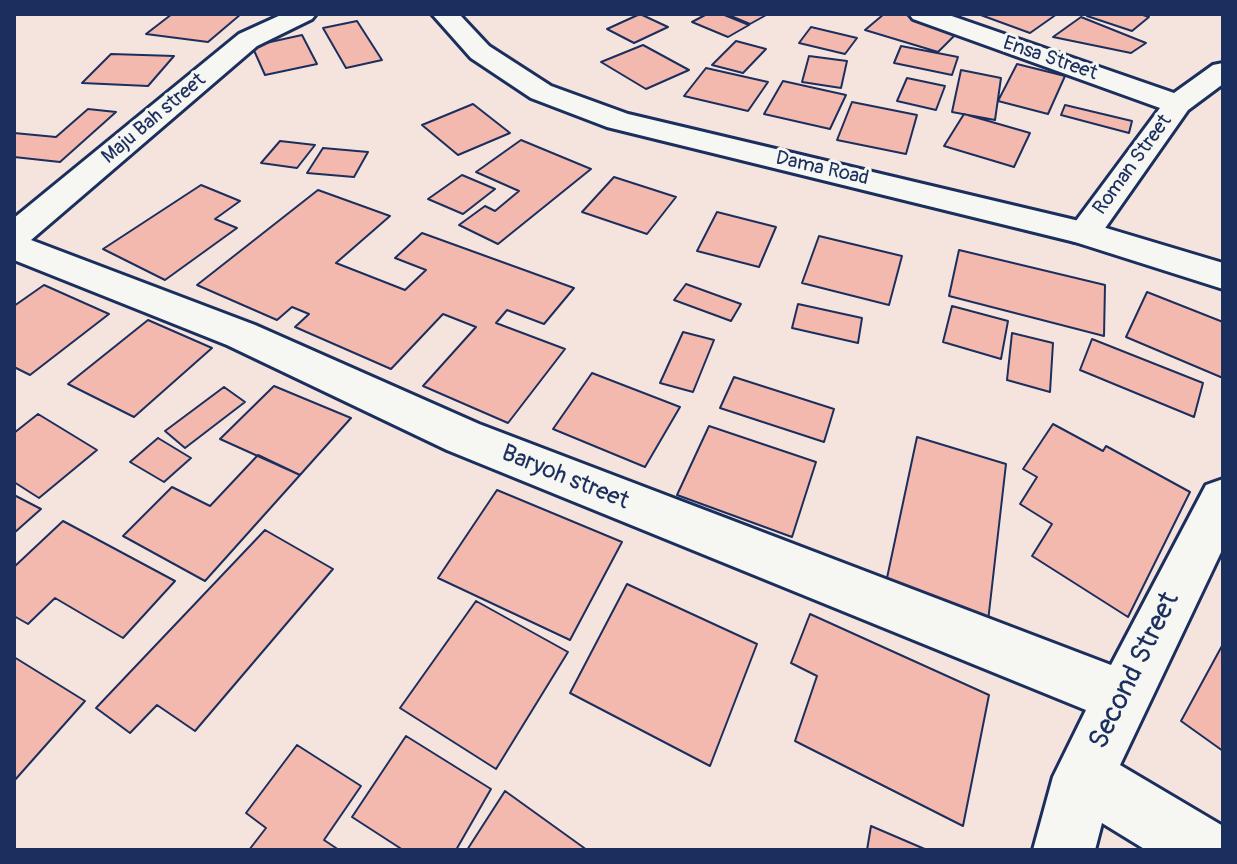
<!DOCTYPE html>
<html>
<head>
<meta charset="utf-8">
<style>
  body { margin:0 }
  #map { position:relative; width:1237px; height:864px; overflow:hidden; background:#f5e4de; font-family:Pangolin,sans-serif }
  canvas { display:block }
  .frame { position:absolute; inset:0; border:16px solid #1b2f5e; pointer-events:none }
</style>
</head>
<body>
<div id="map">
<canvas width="1237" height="864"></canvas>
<div class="frame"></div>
</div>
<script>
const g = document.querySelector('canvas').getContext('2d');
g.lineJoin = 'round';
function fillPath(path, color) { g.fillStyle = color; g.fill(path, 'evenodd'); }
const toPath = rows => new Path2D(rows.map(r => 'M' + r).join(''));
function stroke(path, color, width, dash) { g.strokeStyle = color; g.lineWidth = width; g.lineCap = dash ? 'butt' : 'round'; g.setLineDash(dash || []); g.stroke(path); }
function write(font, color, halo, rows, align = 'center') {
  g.font = font + ' Pangolin,sans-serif'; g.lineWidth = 6; g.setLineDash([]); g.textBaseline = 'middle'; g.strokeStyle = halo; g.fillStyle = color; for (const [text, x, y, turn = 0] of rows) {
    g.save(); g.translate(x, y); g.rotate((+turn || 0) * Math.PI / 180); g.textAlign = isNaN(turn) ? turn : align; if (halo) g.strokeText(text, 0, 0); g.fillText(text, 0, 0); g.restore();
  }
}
const building = toPath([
  [172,14,241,14,208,42,146,34,172,14],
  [640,14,668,27,634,43,607,29,640,14],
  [707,14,722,14,749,25,728,37,692,22,707,14],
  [726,14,768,14,750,24,726,14],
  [884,14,910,14,961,29,938,52,865,30,884,14],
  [978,14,1057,14,1030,33,978,14],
  [1090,14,1140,14,1149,17,1132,31,1087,16,1090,14],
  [1081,17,1146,43,1131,53,1053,37,1081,17],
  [357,21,382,60,346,68,323,28,357,21],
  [811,27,857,38,845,54,799,43,811,27],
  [302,35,317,64,265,75,252,46,302,35],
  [736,41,766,49,743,73,712,65,736,41],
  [643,45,689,70,646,89,601,62,643,45],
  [901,46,958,57,952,75,894,63,901,46],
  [111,54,174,56,148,86,82,83,111,54],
  [809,56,847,61,841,88,802,82,809,56],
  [1017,64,1065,76,1048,114,998,101,1017,64],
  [706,68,768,82,748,111,684,96,706,68],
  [961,70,1001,78,995,120,952,112,961,70],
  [907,78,945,86,936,110,897,101,907,78],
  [783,81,846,95,830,129,764,114,783,81],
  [852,102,917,115,906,154,837,140,852,102],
  [473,104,510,133,458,155,422,125,473,104],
  [1065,105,1132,121,1129,133,1061,115,1065,105],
  [88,109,116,112,60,162,14,157,14,133,56,137,88,109],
  [964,114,1030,133,1014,167,944,146,964,114],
  [521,140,591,169,498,244,459,225,485,206,495,211,519,191,476,172,521,140],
  [280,141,315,145,297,168,261,163,280,141],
  [323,148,368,152,354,177,307,173,323,148],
  [462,175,495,189,463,214,428,199,462,175],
  [614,177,676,197,647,234,582,212,614,177],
  [201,185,240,201,215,219,237,228,165,280,103,249,201,185],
  [318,190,390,216,336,263,405,290,426,270,395,258,422,233,574,288,544,324,507,310,496,323,565,349,508,423,423,386,476,327,443,314,391,369,295,327,309,314,292,307,277,320,197,285,318,190],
  [717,212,776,227,759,267,697,251,717,212],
  [819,236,902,256,889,305,802,283,819,236],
  [959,250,1105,285,1104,336,949,296,959,250],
  [686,284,741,304,731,321,674,300,686,284],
  [44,285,109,314,30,375,14,367,14,306,44,285],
  [1147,292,1223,322,1223,378,1126,337,1147,292],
  [798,304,862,318,858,343,792,328,798,304],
  [952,306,1008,321,1001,359,943,342,952,306],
  [148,320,212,348,134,417,68,384,148,320],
  [683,332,714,340,693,392,660,383,683,332],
  [1012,333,1053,343,1050,392,1007,380,1012,333],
  [1092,339,1203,383,1194,417,1080,370,1092,339],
  [592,373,680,407,645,467,553,429,592,373],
  [734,377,834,409,824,442,720,408,734,377],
  [274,386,351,418,300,475,220,439,274,386],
  [224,387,245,402,185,448,165,431,224,387],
  [38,414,97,450,39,498,14,482,14,433,38,414],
  [1053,424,1103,451,1106,446,1190,492,1128,617,1032,556,1052,524,1020,504,1037,477,1023,469,1053,424],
  [709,426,816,462,792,537,677,495,709,426],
  [917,437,1006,464,987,630,884,592,917,437],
  [158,438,191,458,164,482,130,462,158,438],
  [258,455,300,475,205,581,123,536,172,487,210,506,258,455],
  [497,490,622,542,570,640,438,578,497,490],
  [14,495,41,509,14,533,14,495],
  [63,521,175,581,123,638,55,598,28,624,14,616,14,567,63,521],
  [265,530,333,569,195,731,157,705,130,733,96,708,265,530],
  [627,584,757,644,710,766,570,693,627,584],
  [476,601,568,652,496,769,400,708,476,601],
  [810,614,989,695,963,826,795,741,817,676,791,663,810,614],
  [1223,644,1223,751,1181,721,1223,644],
  [14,657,85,701,14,781,14,657],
  [406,736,491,789,456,850,403,850,352,817,406,736],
  [297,745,361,786,324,840,339,850,249,850,266,828,246,813,297,745],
  [505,791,587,850,467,850,505,791],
  [871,826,927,850,867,850,871,826]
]);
fillPath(building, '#f4b9ae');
stroke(building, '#1b2f5e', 2);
const minor = toPath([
  [283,14,316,14,312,19,257,46,31,240,255,325,479,424,1111,665,1206,485,1223,479,1223,548,1120,765,1223,826,1223,850,1146,850,1102,823,1095,850,1033,850,1053,777,1086,710,447,450,227,345,14,260,14,218,239,34,283,14],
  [909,14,946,14,1174,93,1213,65,1223,63,1223,84,1188,110,1096,241,1084,244,1072,241,1067,233,1160,108,913,19,909,14]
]);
const trunk = toPath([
  [432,14,459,14,489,46,551,86,628,114,1096,225,1223,263,1223,289,1075,242,607,127,531,98,471,58,432,14]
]);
stroke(minor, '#1b2f5e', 6);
stroke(trunk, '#1b2f5e', 6);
fillPath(minor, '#f6f6f2');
fillPath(trunk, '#f6f6f2');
write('20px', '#1b2f5e', '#f6f6f2', [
  ["Ensa Street",1050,59,19],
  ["Maju Bah street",154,119,-40],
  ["Roman Street",1133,165,-54],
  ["Dama Road",822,169,13]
]);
write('24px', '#1b2f5e', '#f6f6f2', [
  ["Baryoh street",565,478,22]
]);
write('28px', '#1b2f5e', '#f6f6f2', [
  ["Second Street",1135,671,-64]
]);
</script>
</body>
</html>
